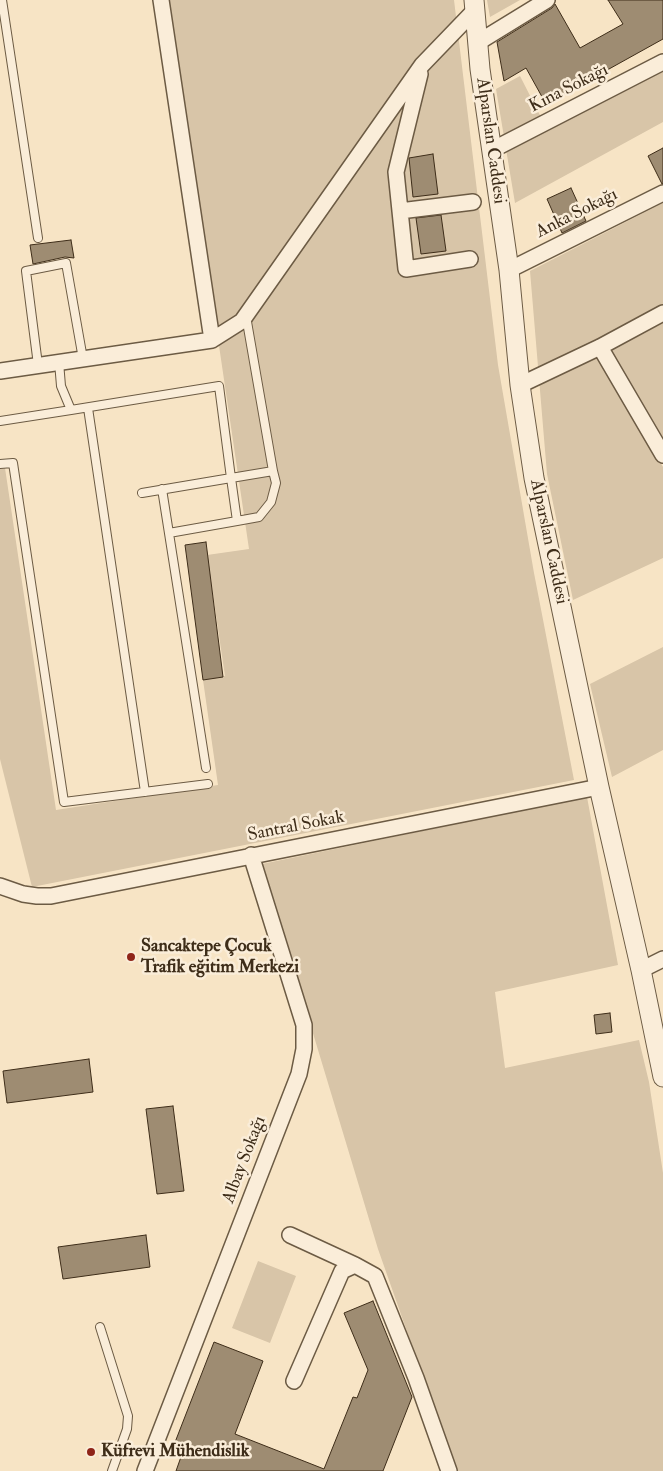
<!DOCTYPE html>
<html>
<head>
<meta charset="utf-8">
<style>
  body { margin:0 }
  canvas { display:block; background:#f7e4c5 }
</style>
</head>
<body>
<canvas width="663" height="1471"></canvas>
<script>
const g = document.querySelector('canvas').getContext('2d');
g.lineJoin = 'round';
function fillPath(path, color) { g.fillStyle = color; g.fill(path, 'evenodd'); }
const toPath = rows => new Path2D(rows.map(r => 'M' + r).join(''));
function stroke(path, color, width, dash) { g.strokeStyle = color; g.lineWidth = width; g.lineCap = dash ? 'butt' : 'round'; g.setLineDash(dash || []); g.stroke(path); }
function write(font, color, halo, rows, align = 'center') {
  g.font = font + ' "IM FELL Double Pica",serif'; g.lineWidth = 5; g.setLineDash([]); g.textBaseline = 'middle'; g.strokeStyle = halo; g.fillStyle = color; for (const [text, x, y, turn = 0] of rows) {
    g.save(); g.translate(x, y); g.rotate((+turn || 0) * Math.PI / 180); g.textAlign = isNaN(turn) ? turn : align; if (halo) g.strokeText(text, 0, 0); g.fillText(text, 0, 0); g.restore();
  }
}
fillPath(toPath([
  [168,0,454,0,498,365,534,573,574,780,32,887,0,759,0,469,5,468,56,810,218,785,203,680,225,676,207,555,249,549],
  [487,0,520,0,490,17],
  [663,69,663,122,515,203,496,89,520,76,548,131],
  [663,203,663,439,651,446,663,467,663,558,573,600,547,474,530,271],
  [663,647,663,750,612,777,590,684],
  [587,797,618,965,495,992,505,1068,639,1040,649,1082,663,1173,663,1471,456,1471,378,1249,262,864],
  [258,1261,296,1276,270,1343,232,1328]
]), '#d8c5a8');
const building = toPath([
  [608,0,663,0,663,39,546,104,526,68,504,81,497,42,552,8,555,4,580,48,623,24,608,0],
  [663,148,663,184,662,184,648,156,663,148],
  [433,154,438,194,413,197,409,158,433,154],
  [571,188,586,221,562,233,547,199,571,188],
  [441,215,446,251,421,254,416,218,441,215],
  [71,240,74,258,65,257,33,264,30,245,71,240],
  [206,542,223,677,203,680,185,545,206,542],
  [610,1013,612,1032,596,1034,594,1015,610,1013],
  [89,1059,93,1092,7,1103,3,1071,89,1059],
  [173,1106,184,1191,157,1194,146,1109,173,1106],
  [146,1235,150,1267,63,1279,58,1247,146,1235],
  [373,1301,412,1397,383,1471,176,1471,182,1454,172,1450,214,1342,263,1361,235,1434,324,1469,353,1397,357,1398,368,1370,344,1313,373,1301]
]);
fillPath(building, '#9e8c72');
stroke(building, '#3e2d19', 1);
const service = toPath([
  [2,0,38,238],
  [246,316,273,471],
  [38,365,26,271,66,263,83,359],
  [88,408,145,792],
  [71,410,219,386,231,478,142,493],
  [0,421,71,410,61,386,59,362],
  [0,464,13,463,64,802,208,784],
  [162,489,206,768],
  [169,533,237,521,231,478,273,471,276,483,271,502,259,517,237,521],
  [100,1327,128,1416,127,1429,112,1471]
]);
const minor = toPath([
  [161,0,212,340],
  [477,43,547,0],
  [420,74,396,172,406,269,470,259],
  [492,150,663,62],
  [400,211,473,202],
  [509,270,663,193],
  [600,347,663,455],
  [0,371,212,340,242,321,422,65,475,10],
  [520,385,600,347,663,313],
  [0,886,23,894,37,896,51,896,599,787],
  [641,970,663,959],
  [290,1235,355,1265],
  [294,1381,342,1271,355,1265,375,1276,416,1378,449,1471],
  [145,1471,299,1074,304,1049,304,1025,251,855]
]);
const tertiary = toPath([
  [474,0,480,69,509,270,520,385,534,478,599,787,641,970,663,1077]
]);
stroke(service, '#6c5b44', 10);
stroke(minor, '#6c5b44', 18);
stroke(tertiary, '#6c5b44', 21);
stroke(service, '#faedd9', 8);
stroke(minor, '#faedd9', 15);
stroke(tertiary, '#faedd9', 19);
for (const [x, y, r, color] of [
  [131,957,5,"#8f2418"],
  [91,1452,5,"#8f2418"]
]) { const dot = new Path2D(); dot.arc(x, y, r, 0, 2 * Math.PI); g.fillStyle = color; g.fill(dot); stroke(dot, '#faedd9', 2); }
write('18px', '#3e2d19', '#faedd9', [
  ["Kına Sokağı",569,89,-27],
  ["Alparslan Caddesi",490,141,82],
  ["Anka Sokağı",577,214,-27],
  ["Alparslan Caddesi",548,542,78],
  ["Santral Sokak",296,827,-11],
  ["Albay Sokağı",245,1160,-69]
]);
write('bold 18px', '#3e2d19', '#faedd9', [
  ["Sancaktepe Çocuk",141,947],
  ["Trafik eğitim Merkezi",141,968],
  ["Küfrevi Mühendislik",101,1452]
], 'left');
</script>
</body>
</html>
